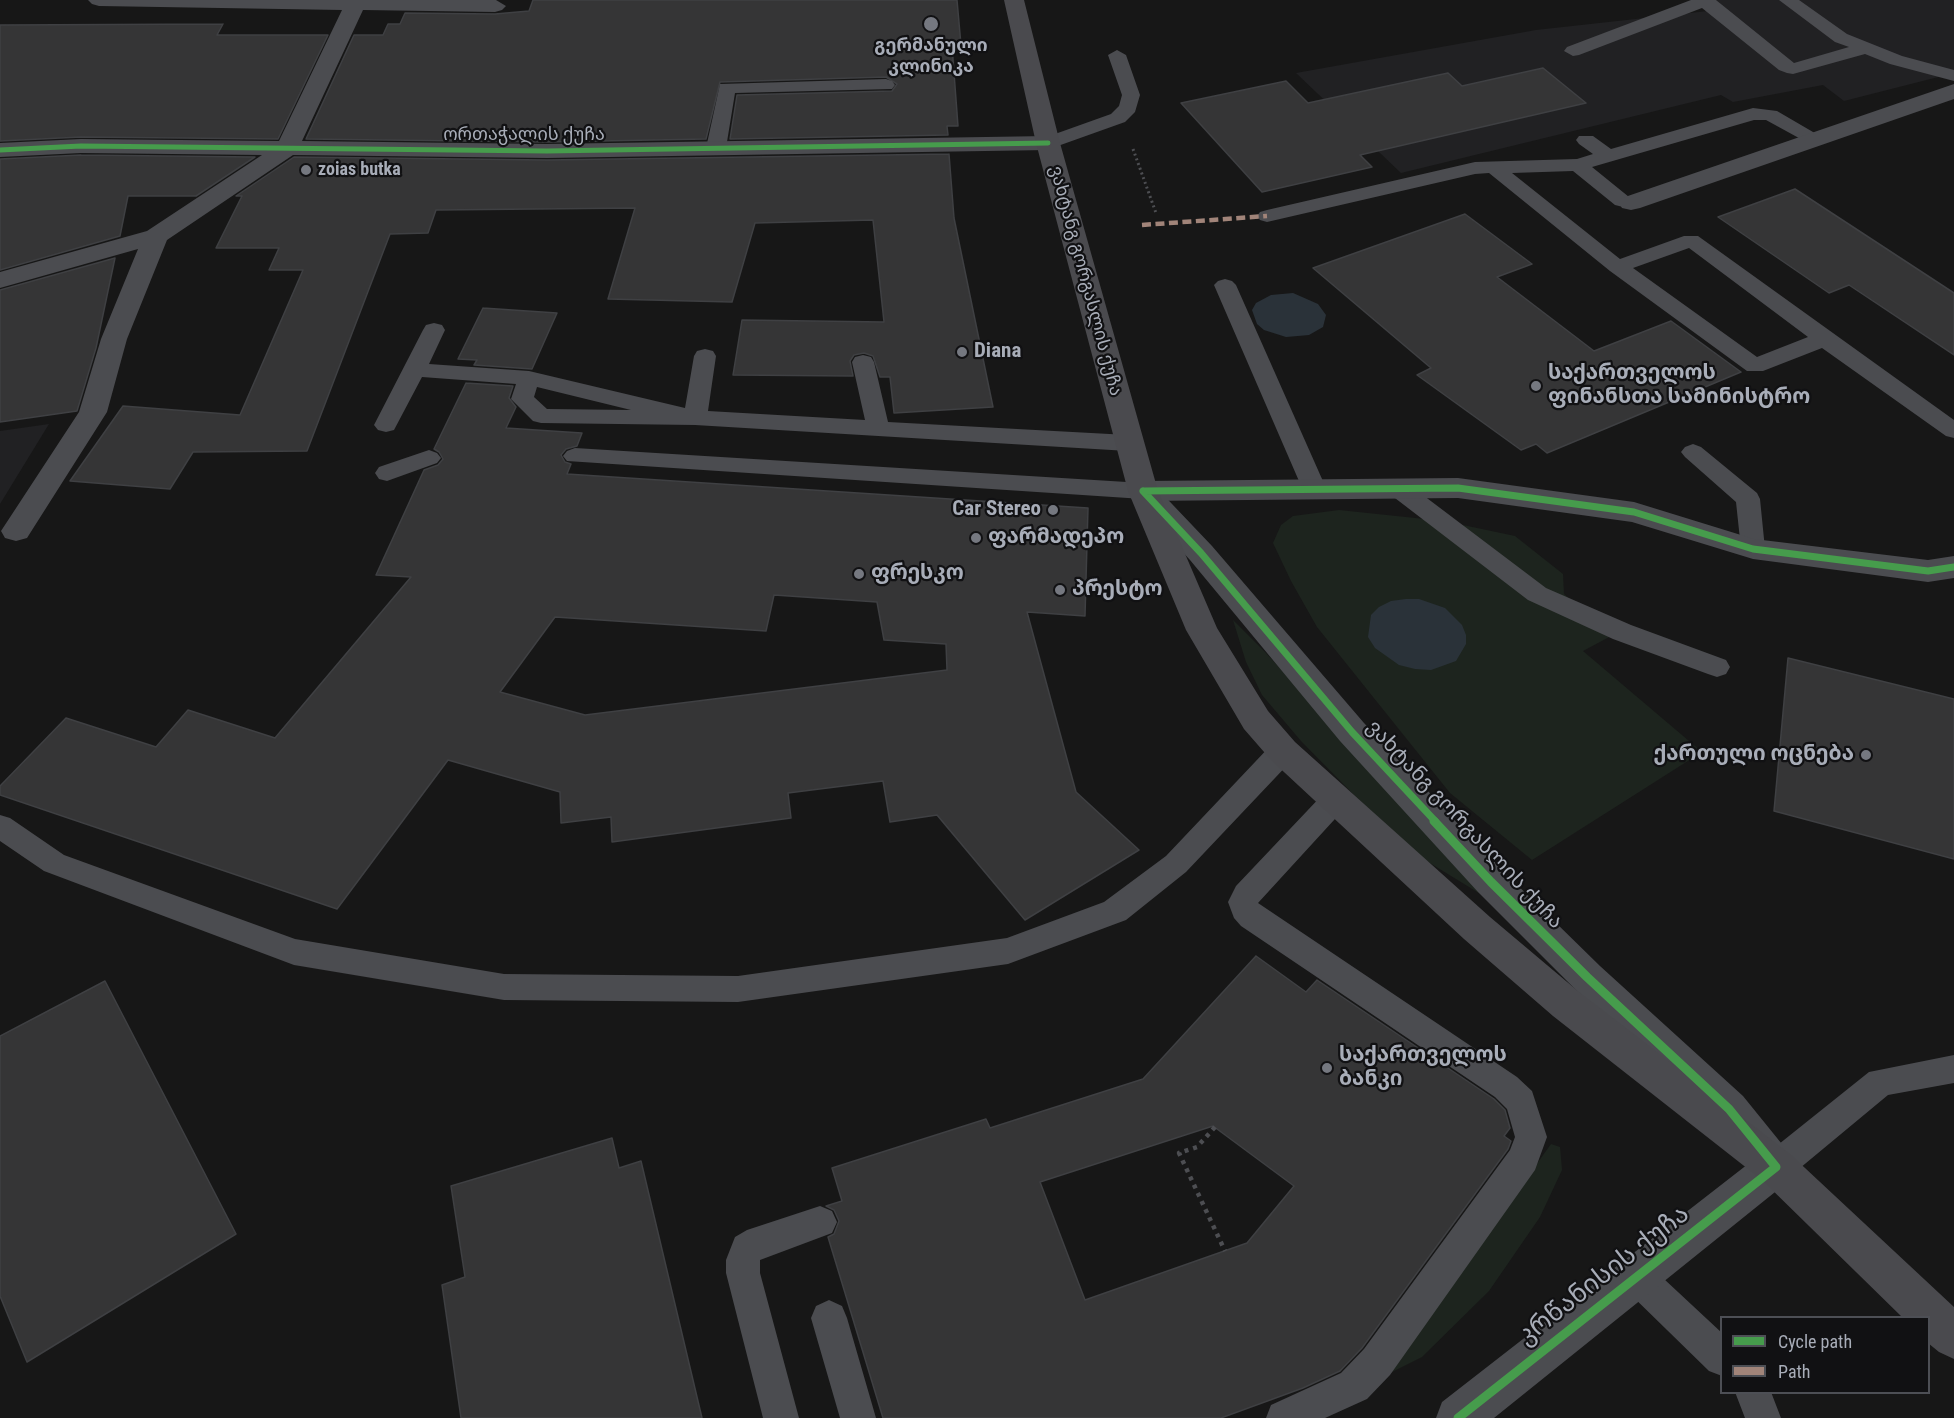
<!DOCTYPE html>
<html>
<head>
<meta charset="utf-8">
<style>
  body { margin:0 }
  #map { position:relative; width:1954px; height:1418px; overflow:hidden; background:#171717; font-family:"Roboto Condensed",sans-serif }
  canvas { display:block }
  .legend { position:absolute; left:1720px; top:1316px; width:210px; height:78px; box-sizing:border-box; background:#111113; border:2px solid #4d4f55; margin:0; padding:8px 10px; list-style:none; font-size:18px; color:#a8adb8 }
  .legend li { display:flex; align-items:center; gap:12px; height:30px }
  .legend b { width:30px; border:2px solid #4d4f55 }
</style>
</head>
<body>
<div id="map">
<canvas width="1954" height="1418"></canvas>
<ul class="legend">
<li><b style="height:8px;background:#469c4c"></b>Cycle path</li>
<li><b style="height:8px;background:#a18479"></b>Path</li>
</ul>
</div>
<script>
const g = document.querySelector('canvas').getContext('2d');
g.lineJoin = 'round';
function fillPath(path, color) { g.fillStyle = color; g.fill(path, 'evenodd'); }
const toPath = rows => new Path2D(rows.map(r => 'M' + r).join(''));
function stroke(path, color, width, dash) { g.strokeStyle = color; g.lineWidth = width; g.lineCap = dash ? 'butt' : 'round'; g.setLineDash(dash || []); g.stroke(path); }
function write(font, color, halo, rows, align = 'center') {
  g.font = font + ' "Roboto Condensed","Noto Sans Georgian",sans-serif'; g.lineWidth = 4.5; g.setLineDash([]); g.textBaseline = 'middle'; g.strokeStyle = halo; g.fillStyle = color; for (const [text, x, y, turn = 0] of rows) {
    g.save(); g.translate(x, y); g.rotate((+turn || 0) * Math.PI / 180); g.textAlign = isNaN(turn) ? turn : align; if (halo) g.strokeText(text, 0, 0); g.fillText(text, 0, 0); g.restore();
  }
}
fillPath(toPath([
  [1716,0,1954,0,1954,73,1844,101,1823,85,1733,102,1721,95,1401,173,1296,73,1536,30,1726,9],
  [49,424,0,504,0,431]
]), '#212123');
fillPath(toPath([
  [1339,510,1444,521,1515,536,1563,574,1564,594,1613,635,1583,651,1702,752,1532,860,1450,793,1317,627,1291,581,1273,543,1281,525,1293,516],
  [1233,620,1265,652,1500,906,1425,860,1355,796,1301,741,1262,695,1246,662],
  [1551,1144,1560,1147,1562,1170,1540,1217,1489,1291,1422,1357,1386,1375]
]), '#1d241e');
fillPath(toPath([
  [1293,293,1318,304,1326,315,1323,327,1309,335,1286,337,1264,330,1257,324,1252,310,1256,303,1271,295],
  [1406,599,1419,599,1445,608,1462,625,1466,635,1466,644,1456,661,1431,670,1415,669,1399,665,1375,648,1368,637,1371,615,1379,607,1391,601]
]), '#2a3239');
const building = toPath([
  [533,0,957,0,961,45,952,46,958,126,947,126,948,135,730,139,737,95,892,91,897,84,886,77,720,82,706,139,547,142,306,139,354,35,383,35,388,24,400,24,405,13,495,14,529,11,533,0],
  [223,24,217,35,328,35,278,139,81,137,0,141,0,25,223,24],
  [1543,68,1586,103,1360,155,1372,167,1262,192,1181,103,1286,81,1308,103,1448,73,1462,86,1543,68],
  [949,154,954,218,993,407,894,413,890,377,880,377,873,356,864,353,854,355,850,361,853,376,733,375,742,320,884,322,873,220,755,223,732,302,608,299,635,208,436,210,428,233,390,234,307,451,193,452,170,489,70,481,123,406,240,415,303,270,269,270,279,248,216,248,242,196,236,196,294,157,547,160,949,154],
  [81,155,255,157,196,196,128,196,120,236,0,270,0,159,81,155],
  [1795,189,1954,293,1954,355,1849,285,1829,293,1718,217,1795,189],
  [1465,214,1532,264,1497,277,1594,351,1671,321,1741,372,1547,453,1536,444,1521,450,1417,375,1431,368,1313,268,1465,214],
  [115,258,96,348,77,411,0,422,0,290,115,258],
  [483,308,557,313,532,369,474,365,477,360,458,359,483,308],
  [466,383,513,386,509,398,516,407,506,428,582,433,577,446,566,449,561,455,565,462,571,464,567,474,1088,508,1085,616,1027,612,1076,792,1139,850,1025,920,937,815,890,822,883,781,788,793,791,818,612,842,611,817,561,823,560,792,448,760,337,909,0,795,0,786,66,718,156,747,188,710,275,738,411,577,376,575,424,470,438,465,443,459,439,452,434,449,466,383],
  [774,595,877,602,884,640,946,644,947,670,585,715,500,692,555,617,766,631,774,595],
  [1788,658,1954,699,1954,859,1774,811,1788,658],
  [1256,956,1306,992,1317,980,1494,1099,1505,1110,1510,1128,1504,1136,1511,1141,1508,1149,1362,1348,1340,1371,1303,1388,1221,1418,883,1418,828,1237,834,1234,839,1221,834,1210,826,1206,842,1201,832,1168,986,1119,990,1128,1143,1079,1256,956],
  [1213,1126,1294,1186,1247,1243,1085,1300,1040,1182,1213,1126],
  [105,981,236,1234,27,1362,0,1296,0,1036,105,981],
  [612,1138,619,1168,641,1161,702,1418,461,1418,442,1285,465,1277,451,1186,612,1138]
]);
fillPath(building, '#353536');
stroke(building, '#3f4043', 1.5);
stroke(toPath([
  [1133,149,1156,213]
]), '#4d4e52', 3, [2, 3]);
stroke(toPath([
  [1215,1127,1197,1147,1179,1153,1225,1251]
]), '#4d4e52', 4.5, [4, 5]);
fillPath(toPath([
  [1691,0,1716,0,1794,63,1849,47,1835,42,1779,0,1799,0,1847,34,1902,56,1954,70,1954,81,1890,64,1865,54,1793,74,1787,73,1779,70,1702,8,1579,55,1573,56,1564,51,1567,47,1691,0],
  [1117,50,1126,55,1140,95,1135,112,1125,122,1055,147,1041,147,1038,143,1041,139,1111,114,1119,106,1122,95,1108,55,1117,50],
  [886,79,892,81,895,85,892,89,735,93,726,148,716,154,706,148,720,84,886,79],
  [1753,108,1777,111,1825,139,1815,145,1808,143,1766,120,1754,120,1592,167,1629,197,1638,199,1641,203,1638,207,1631,209,1615,205,1573,171,1512,173,1620,259,1684,236,1698,236,1954,420,1954,438,1946,436,1822,348,1763,371,1747,371,1610,271,1489,173,1475,174,1267,222,1260,220,1257,216,1260,212,1267,210,1475,162,1577,159,1593,154,1579,144,1576,140,1579,136,1593,136,1611,149,1753,108],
  [1689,248,1808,337,1757,357,1633,268,1689,248],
  [1225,279,1232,281,1236,285,1326,488,1322,494,1314,496,1306,494,1302,488,1214,285,1218,281,1225,279],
  [434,323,442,325,445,330,429,364,529,371,685,408,694,356,697,351,705,349,713,351,716,356,708,411,865,420,852,362,855,357,863,355,871,357,874,362,888,422,1128,435,1136,438,1140,443,1136,448,1128,451,695,425,541,423,533,421,511,399,516,384,422,377,394,430,386,432,378,430,374,425,423,330,426,325,434,323],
  [537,387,631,410,547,409,534,397,537,387],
  [1693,444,1701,447,1757,493,1760,499,1765,549,1762,555,1753,558,1744,555,1741,549,1736,502,1685,457,1681,452,1685,447,1693,444],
  [575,448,1143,483,1151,485,1155,491,1151,497,1143,499,567,461,563,456,567,451,575,448],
  [429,450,437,453,441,458,437,463,387,481,379,479,375,473,379,467,429,450],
  [1399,481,1407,483,1546,588,1631,625,1726,660,1730,667,1726,674,1717,677,1708,674,1613,639,1528,600,1391,495,1387,489,1391,483,1399,481],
  [1283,740,1293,743,1297,751,1293,759,1186,872,1126,920,1008,964,738,1002,504,1000,294,965,44,871,0,841,0,815,10,818,64,855,295,939,504,974,738,976,1007,938,1104,902,1166,856,1273,743,1283,740],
  [1335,789,1345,792,1349,800,1345,808,1258,903,1517,1077,1532,1091,1547,1137,1535,1170,1390,1375,1367,1399,1325,1418,1266,1418,1271,1405,1341,1373,1364,1349,1510,1150,1515,1137,1507,1109,1495,1097,1241,926,1234,918,1228,902,1236,886,1325,792,1335,789],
  [1954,1055,1954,1083,1888,1095,1788,1178,1776,1183,1764,1178,1759,1167,1764,1156,1869,1072,1954,1055],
  [820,1206,832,1211,837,1222,832,1233,760,1260,760,1273,799,1418,763,1418,726,1273,726,1260,735,1237,747,1230,820,1206],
  [1637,1260,1649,1265,1722,1333,1722,1376,1709,1371,1625,1289,1620,1277,1625,1265,1637,1260],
  [829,1300,842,1306,847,1318,876,1418,840,1418,811,1318,816,1306,829,1300],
  [1735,1392,1771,1392,1781,1418,1745,1418,1735,1392]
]), '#4b4c50');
fillPath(toPath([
  [88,0,496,0,506,6,502,10,495,12,363,10,302,141,547,144,1048,136,1056,138,1060,143,1056,148,1048,150,547,158,293,155,167,240,127,339,107,412,27,538,16,541,5,538,1,531,79,412,101,339,138,249,0,288,0,272,147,231,262,155,81,153,0,157,0,143,81,139,279,141,342,10,99,6,92,4,88,0],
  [1954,84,1954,99,1640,208,1631,210,1622,208,1619,203,1622,198,1954,84],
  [1458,478,1634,502,1754,539,1928,560,1954,556,1954,578,1928,582,1753,559,1632,522,1458,498,1143,501,1133,498,1128,491,1133,484,1143,481,1458,478]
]), '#4b4c50');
fillPath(toPath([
  [1143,481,1153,484,1212,546,1364,723,1504,872,1600,966,1743,1096,1790,1154,1796,1167,1790,1180,1494,1418,1436,1418,1442,1402,1748,1164,1715,1122,1574,988,1478,892,1340,741,1190,560,1133,498,1128,491,1133,484,1143,481]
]), '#4b4c50');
fillPath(toPath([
  [1004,0,1024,0,1060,143,1158,491,1217,628,1268,711,1295,742,1490,917,1579,992,1790,1154,1954,1307,1954,1359,1939,1352,1928,1343,1928,1318,1903,1318,1762,1180,1553,1016,1464,939,1271,760,1244,729,1186,630,1128,491,1036,143,1004,0]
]), '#4a4a4e');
stroke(toPath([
  [1142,225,1267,216]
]), '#a18479', 4.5, [9, 4.5]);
stroke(toPath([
  [0,150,81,146,547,151,1048,143]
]), '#469c4c', 5);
stroke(toPath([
  [1143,491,1201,553,1352,732,1436,822],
  [1143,491,1458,488,1634,512,1753,549,1928,571,1954,567]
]), '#469c4c', 7);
stroke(toPath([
  [1434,821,1491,882,1587,977,1729,1109,1776,1167,1458,1418]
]), '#469c4c', 9);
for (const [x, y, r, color] of [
  [931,24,8,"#757880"],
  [306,170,6,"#757880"],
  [962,352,6,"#757880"],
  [1536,386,6,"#757880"],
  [1053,510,6,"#757880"],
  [976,538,6,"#757880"],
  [859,574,6,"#757880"],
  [1060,590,6,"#757880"],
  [1866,755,6,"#757880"],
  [1327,1068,6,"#757880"]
]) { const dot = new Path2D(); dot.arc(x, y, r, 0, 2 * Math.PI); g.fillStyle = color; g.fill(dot); stroke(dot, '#111113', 2); }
write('bold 18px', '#a8adb8', '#111113', [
  ["გერმანული",931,46],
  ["კლინიკა",931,67],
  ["zoias butka",318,170,"left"]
]);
write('18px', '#a8adb8', '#111113', [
  ["ორთაჭალის ქუჩა",524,135],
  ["ვახტანგ გორგასლის ქუჩა",1085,281,75]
]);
write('bold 21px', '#a8adb8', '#111113', [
  ["Diana",974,352],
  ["საქართველოს",1548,374],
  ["ფინანსთა სამინისტრო",1548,398],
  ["Car Stereo",1041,510,"right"],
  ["ფარმადეპო",988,538],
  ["ფრესკო",871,574],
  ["პრესტო",1072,590],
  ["ქართული ოცნება",1854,755,"right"],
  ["საქართველოს",1339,1056],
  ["ბანკი",1339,1080]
], 'left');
write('21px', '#a8adb8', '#111113', [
  ["ვახტანგ გორგასლის ქუჩა",1464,825,47]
]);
write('26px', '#a8adb8', '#111113', [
  ["კრწანისის ქუჩა",1604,1276,-38]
]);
</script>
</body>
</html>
